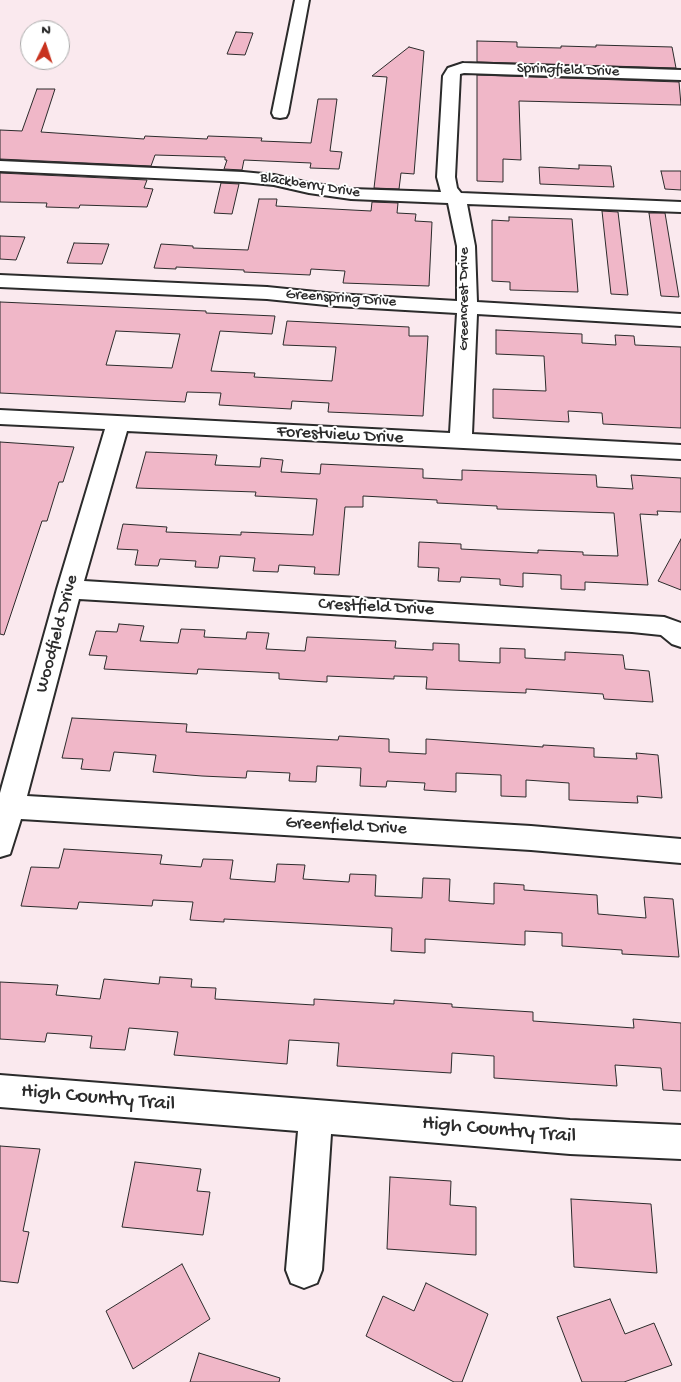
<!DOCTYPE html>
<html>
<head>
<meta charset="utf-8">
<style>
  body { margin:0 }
  #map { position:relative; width:681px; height:1382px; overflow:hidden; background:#fae9ee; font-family:"Gochi Hand",sans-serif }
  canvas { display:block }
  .north { position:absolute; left:20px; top:20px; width:50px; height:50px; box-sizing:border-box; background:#fff; border:1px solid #aaa; border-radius:50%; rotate:4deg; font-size:14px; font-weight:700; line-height:20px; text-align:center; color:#2b2b2b }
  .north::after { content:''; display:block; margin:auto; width:18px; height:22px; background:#c8321e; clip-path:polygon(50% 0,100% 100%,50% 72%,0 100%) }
</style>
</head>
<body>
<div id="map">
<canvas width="681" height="1382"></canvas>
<div class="north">N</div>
</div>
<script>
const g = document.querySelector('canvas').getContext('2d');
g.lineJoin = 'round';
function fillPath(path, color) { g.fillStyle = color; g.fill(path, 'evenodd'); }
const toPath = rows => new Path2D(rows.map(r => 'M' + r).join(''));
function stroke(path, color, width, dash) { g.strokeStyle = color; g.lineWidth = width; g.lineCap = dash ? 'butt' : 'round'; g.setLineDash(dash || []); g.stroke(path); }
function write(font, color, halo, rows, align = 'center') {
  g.font = font + ' "Gochi Hand",sans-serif'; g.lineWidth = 4; g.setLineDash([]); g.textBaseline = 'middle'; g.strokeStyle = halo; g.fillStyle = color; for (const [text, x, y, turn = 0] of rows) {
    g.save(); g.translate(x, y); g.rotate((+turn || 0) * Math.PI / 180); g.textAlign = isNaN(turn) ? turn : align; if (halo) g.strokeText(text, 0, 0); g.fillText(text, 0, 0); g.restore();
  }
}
const building = toPath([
  [236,32,253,33,245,55,227,54,236,32],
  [477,41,517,42,517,47,561,48,561,46,596,47,596,45,672,47,676,68,477,62,477,41],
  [409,47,424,51,414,174,401,173,399,189,374,188,387,77,372,76,409,47],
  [477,75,679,82,681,105,519,101,521,160,503,159,503,182,477,181,477,75],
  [37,89,55,89,41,132,144,139,145,136,207,139,208,136,262,138,261,141,311,143,318,99,337,99,330,151,342,152,339,169,310,168,311,163,244,160,242,170,224,169,227,160,225,160,225,157,155,155,151,166,0,159,0,130,22,131,37,89],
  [579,165,611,166,614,187,540,184,539,167,579,169,579,165],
  [661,171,681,171,681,190,665,189,661,171],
  [0,173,147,180,144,188,153,189,147,207,80,205,79,208,46,207,47,203,0,202,0,173],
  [221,183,239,184,232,214,214,213,221,183],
  [259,199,277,199,276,206,371,211,372,202,398,203,397,213,416,214,415,221,432,222,429,286,343,283,345,271,311,269,310,275,244,272,244,270,176,267,176,269,154,268,161,244,193,246,193,248,248,250,259,199],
  [602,211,618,212,628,295,611,294,602,211],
  [649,213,665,213,679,297,661,296,649,213],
  [509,217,572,219,578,292,510,290,510,282,492,281,492,220,509,221,509,217],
  [0,236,25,237,16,260,0,259,0,236],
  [74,243,109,244,102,264,67,263,74,243],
  [0,302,206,311,206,313,275,316,272,334,220,331,211,371,255,373,254,377,332,381,336,347,283,345,287,321,409,327,409,336,428,336,423,416,328,412,329,403,292,401,291,409,219,405,221,393,187,392,185,402,0,393,0,302],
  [116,331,180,334,172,368,106,365,116,331],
  [496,330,582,334,582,343,616,345,615,335,634,336,635,345,681,347,681,428,603,424,602,413,568,411,569,422,493,418,493,389,546,391,544,356,496,354,496,330],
  [0,442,74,447,63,482,59,482,47,521,42,521,4,635,0,634,0,442],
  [146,452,217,455,215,465,260,467,261,458,283,460,281,472,320,474,321,464,423,469,423,478,462,480,462,470,596,475,597,487,633,489,631,475,681,478,681,512,657,511,658,515,640,514,648,585,585,582,585,590,561,589,561,575,523,573,523,587,500,585,500,579,461,577,460,582,438,581,439,568,418,567,419,542,461,544,461,549,538,553,538,550,583,552,583,555,618,556,614,513,497,509,497,506,437,503,437,500,363,496,363,507,345,507,339,575,314,574,315,567,279,565,278,572,253,571,255,558,220,556,218,568,195,567,196,561,160,559,158,566,135,565,138,550,117,549,123,524,167,527,166,532,241,535,241,532,313,535,317,499,255,496,256,492,136,488,146,452],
  [681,539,681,590,658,581,681,539],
  [119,624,144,626,140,641,178,643,181,629,205,630,204,637,246,639,247,632,269,633,266,649,305,651,307,637,396,641,395,648,433,650,433,643,459,644,459,661,500,663,500,648,525,649,525,658,565,660,565,652,623,655,625,669,649,671,653,702,604,699,603,694,526,689,526,693,426,689,427,677,394,676,394,679,327,676,327,682,279,679,279,673,198,669,197,674,104,669,107,656,89,655,96,631,117,632,119,624],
  [72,718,187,724,186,732,338,740,339,736,389,739,389,752,426,754,426,739,543,747,543,745,594,748,594,757,637,759,636,753,658,755,662,798,637,796,638,803,569,800,569,783,526,780,526,797,501,796,501,775,456,773,456,792,424,790,425,783,387,781,386,787,360,786,361,768,317,766,316,782,289,781,290,773,247,771,246,778,202,776,153,772,156,755,114,752,110,771,81,769,83,759,62,758,72,718],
  [64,849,162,855,160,864,201,867,203,859,233,860,230,879,275,882,277,864,305,865,303,879,349,882,350,874,376,875,375,896,422,898,423,878,450,879,449,901,494,904,494,883,524,885,524,890,597,895,598,914,646,918,644,897,673,899,679,957,622,954,622,950,562,946,562,933,525,931,525,945,425,939,425,953,391,951,392,928,224,919,224,922,190,920,193,902,153,900,152,906,79,902,77,909,21,906,31,867,59,868,64,849],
  [160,977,192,979,191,987,216,988,215,999,314,1005,314,999,394,1004,394,1000,452,1004,452,1007,533,1012,533,1021,634,1028,633,1019,681,1023,681,1091,663,1090,661,1068,615,1065,617,1086,494,1078,494,1056,452,1053,451,1073,337,1066,339,1043,289,1040,287,1064,174,1055,178,1032,129,1028,125,1050,90,1048,92,1036,47,1033,45,1042,0,1039,0,982,58,985,56,995,100,999,104,979,159,984,160,977],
  [0,1146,40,1149,23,1231,29,1232,18,1283,0,1281,0,1146],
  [135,1162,201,1169,197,1191,210,1192,203,1235,122,1227,135,1162],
  [390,1177,451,1181,450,1205,476,1207,476,1255,387,1249,390,1177],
  [571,1199,651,1204,657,1273,574,1267,571,1199],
  [182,1264,210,1319,133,1369,106,1311,182,1264],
  [426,1283,488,1314,462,1382,454,1382,366,1336,383,1296,414,1311,426,1283],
  [610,1299,625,1334,654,1323,672,1365,624,1382,582,1382,557,1317,610,1299],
  [199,1353,280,1378,279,1382,190,1382,199,1353]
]);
fillPath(building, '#f0b7c8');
stroke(building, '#2b2b2b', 1);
const minor = toPath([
  [295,0,309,0,288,113,286,117,280,118,274,117,272,113,295,0],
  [463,63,681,70,681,80,464,73,460,74,455,177,457,188,461,193,681,202,681,212,467,204,475,246,477,302,681,314,681,326,477,314,472,434,681,445,681,459,127,431,84,581,664,617,681,623,681,647,672,644,661,635,632,632,79,599,27,796,531,826,681,839,681,863,531,850,21,819,10,854,0,857,0,793,57,589,105,429,0,424,0,410,450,433,457,313,336,306,267,299,0,287,0,275,267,287,336,294,457,301,457,246,448,203,351,199,309,193,274,185,243,182,0,171,0,161,243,172,274,175,309,183,351,189,441,192,437,177,443,76,448,68,463,63],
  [0,1075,570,1120,681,1125,681,1159,570,1154,331,1134,322,1270,317,1283,304,1288,291,1283,286,1270,298,1131,0,1107,0,1075]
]);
stroke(minor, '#2b2b2b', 4);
fillPath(minor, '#fff');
write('15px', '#2b2b2b', '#fff', [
  ["Springfield Drive",568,71,2],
  ["Blackberry Drive",310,186,9],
  ["Greenspring Drive",341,299,4],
  ["Greencrest Drive",465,299,-90]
]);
write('18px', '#2b2b2b', '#fff', [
  ["Forestview Drive",340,436,3],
  ["Crestfield Drive",376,608,3],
  ["Woodfield Drive",58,634,-75],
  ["Greenfield Drive",346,827,3]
]);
write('21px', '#2b2b2b', '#fff', [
  ["High Country Trail",98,1099,5],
  ["High Country Trail",499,1131,5]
]);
</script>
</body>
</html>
